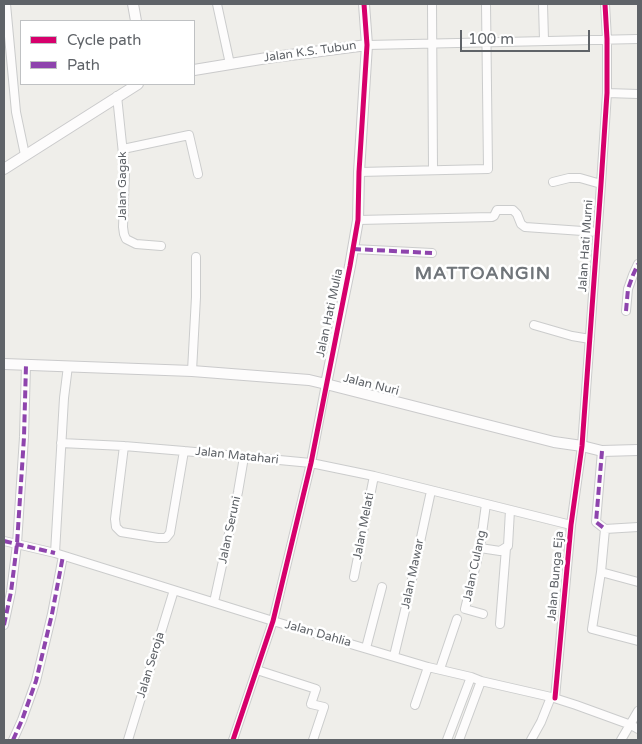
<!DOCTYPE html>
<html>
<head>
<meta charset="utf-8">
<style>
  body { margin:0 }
  #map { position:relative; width:642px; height:744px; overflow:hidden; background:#efeeea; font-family:"Varela Round",sans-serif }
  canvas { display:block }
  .frame { position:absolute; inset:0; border:5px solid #5f6368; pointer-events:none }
  .legend { position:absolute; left:20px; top:20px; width:175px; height:65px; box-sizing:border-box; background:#fff; border:1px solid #bfc1c3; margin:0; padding:6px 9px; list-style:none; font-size:15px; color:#5f6368 }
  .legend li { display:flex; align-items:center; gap:10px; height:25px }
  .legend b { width:25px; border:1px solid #bfc1c3 }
  .scale { position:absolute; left:460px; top:30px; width:130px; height:22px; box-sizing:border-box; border:2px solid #5f6368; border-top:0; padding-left:6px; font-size:15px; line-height:18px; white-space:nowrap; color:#5f6368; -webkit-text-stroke:4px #fff; paint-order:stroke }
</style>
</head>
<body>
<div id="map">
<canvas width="642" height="744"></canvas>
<div class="frame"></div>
<ul class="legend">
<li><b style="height:6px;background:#d6006c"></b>Cycle path</li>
<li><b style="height:6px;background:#8e44ad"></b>Path</li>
</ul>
<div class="scale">100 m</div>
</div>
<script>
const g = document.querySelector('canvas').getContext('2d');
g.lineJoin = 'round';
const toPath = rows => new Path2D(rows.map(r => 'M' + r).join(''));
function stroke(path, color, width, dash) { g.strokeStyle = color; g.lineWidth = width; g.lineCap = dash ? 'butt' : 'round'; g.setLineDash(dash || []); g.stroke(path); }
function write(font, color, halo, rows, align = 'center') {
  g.font = font + ' "Varela Round",sans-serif'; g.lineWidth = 5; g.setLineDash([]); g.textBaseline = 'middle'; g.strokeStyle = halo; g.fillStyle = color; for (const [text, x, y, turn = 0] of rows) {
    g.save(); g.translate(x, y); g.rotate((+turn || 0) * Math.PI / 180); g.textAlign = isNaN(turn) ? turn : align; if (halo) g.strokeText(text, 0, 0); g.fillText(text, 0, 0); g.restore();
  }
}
const street = toPath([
  [6,4,16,112,25,155],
  [217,4,230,64],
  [432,4,433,170],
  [543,4,544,40],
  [367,45,638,39],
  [607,93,638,94],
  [117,96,125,173,123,227,124,234,126,239,136,244,161,246],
  [123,149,189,135,198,174],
  [359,172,488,169,486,4],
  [553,182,569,178,580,178,601,184],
  [358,220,492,217,494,216,497,210,513,210,517,214,521,224,525,227,597,232],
  [353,249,432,253],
  [626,311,628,289,633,275,638,264],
  [534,325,572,336,590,339],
  [192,371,196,297,196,257],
  [61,443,124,446,184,451,311,463,374,476,571,525],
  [124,446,115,519,116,527,121,532,158,538,166,538,170,533,184,451],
  [602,451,596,522,605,529],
  [638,527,605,529,601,572,592,629,638,641],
  [4,541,55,553,273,621,428,667,471,677,481,681,551,697,576,705,631,725,638,729],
  [480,548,500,551,508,546,510,510],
  [55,553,64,398,68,366],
  [601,572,638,582],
  [354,577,374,476],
  [214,602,238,492,244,457],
  [483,614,465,609,480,548,486,504],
  [500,624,506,548],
  [4,625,11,592,17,544,24,437,26,365],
  [366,648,382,587],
  [394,656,408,598,431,491],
  [440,669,457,619],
  [257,670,316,689,311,704,324,707,313,740],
  [555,698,571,525,582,446,601,184,607,93,607,39,605,4],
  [415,705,428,667],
  [13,740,22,720,36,681,52,614,63,556],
  [128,740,174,590],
  [233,740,273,621,311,463,326,384],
  [447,740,471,677],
  [459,740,481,681],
  [531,740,541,722,551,697],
  [621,740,638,711]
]);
const secondary = toPath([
  [133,4,136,21],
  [194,70,267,58,367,45],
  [4,169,138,84],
  [4,364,192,371,309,380,326,384,554,442,582,446,602,451,638,450],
  [326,384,350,266,358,220,359,172,367,45,364,4]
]);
stroke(street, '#cbcccc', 10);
stroke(secondary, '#cacacb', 12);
stroke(street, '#fdfcfc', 8);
stroke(secondary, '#fdfcfc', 10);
stroke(toPath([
  [353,249,432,253],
  [626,311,628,289,633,275,638,264],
  [602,451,596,522,605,529],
  [4,541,55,553],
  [4,625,11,592,17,544,24,437,26,365],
  [13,740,22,720,36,681,52,614,63,556]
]), '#8e44ad', 4, [8, 4]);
stroke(toPath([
  [555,698,571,525,582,446,601,184,607,93,607,39,605,4],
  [233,740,273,621,311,463,350,266,358,220,359,172,367,45,364,4]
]), '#d6006c', 5);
write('12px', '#5f6368', '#fff', [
  ["Jalan K.S. Tubun",310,52,-8],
  ["Jalan Gagak",123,186,-90],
  ["Jalan Hati Murni",586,246,-86],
  ["Jalan Hati Mulia",330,313,-78],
  ["Jalan Nuri",371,385,14],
  ["Jalan Matahari",237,456,6],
  ["Jalan Melati",364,526,-79],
  ["Jalan Seruni",230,530,-78],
  ["Jalan Culang",475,566,-78],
  ["Jalan Mawar",413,574,-78],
  ["Jalan Bunga Eja",556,576,-85],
  ["Jalan Dahlia",318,634,16],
  ["Jalan Seroja",151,665,-73]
]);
g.letterSpacing = '1px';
write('bold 18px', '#70757a', '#fff', [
  ["MATTOANGIN",483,274]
]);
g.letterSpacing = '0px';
</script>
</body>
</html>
